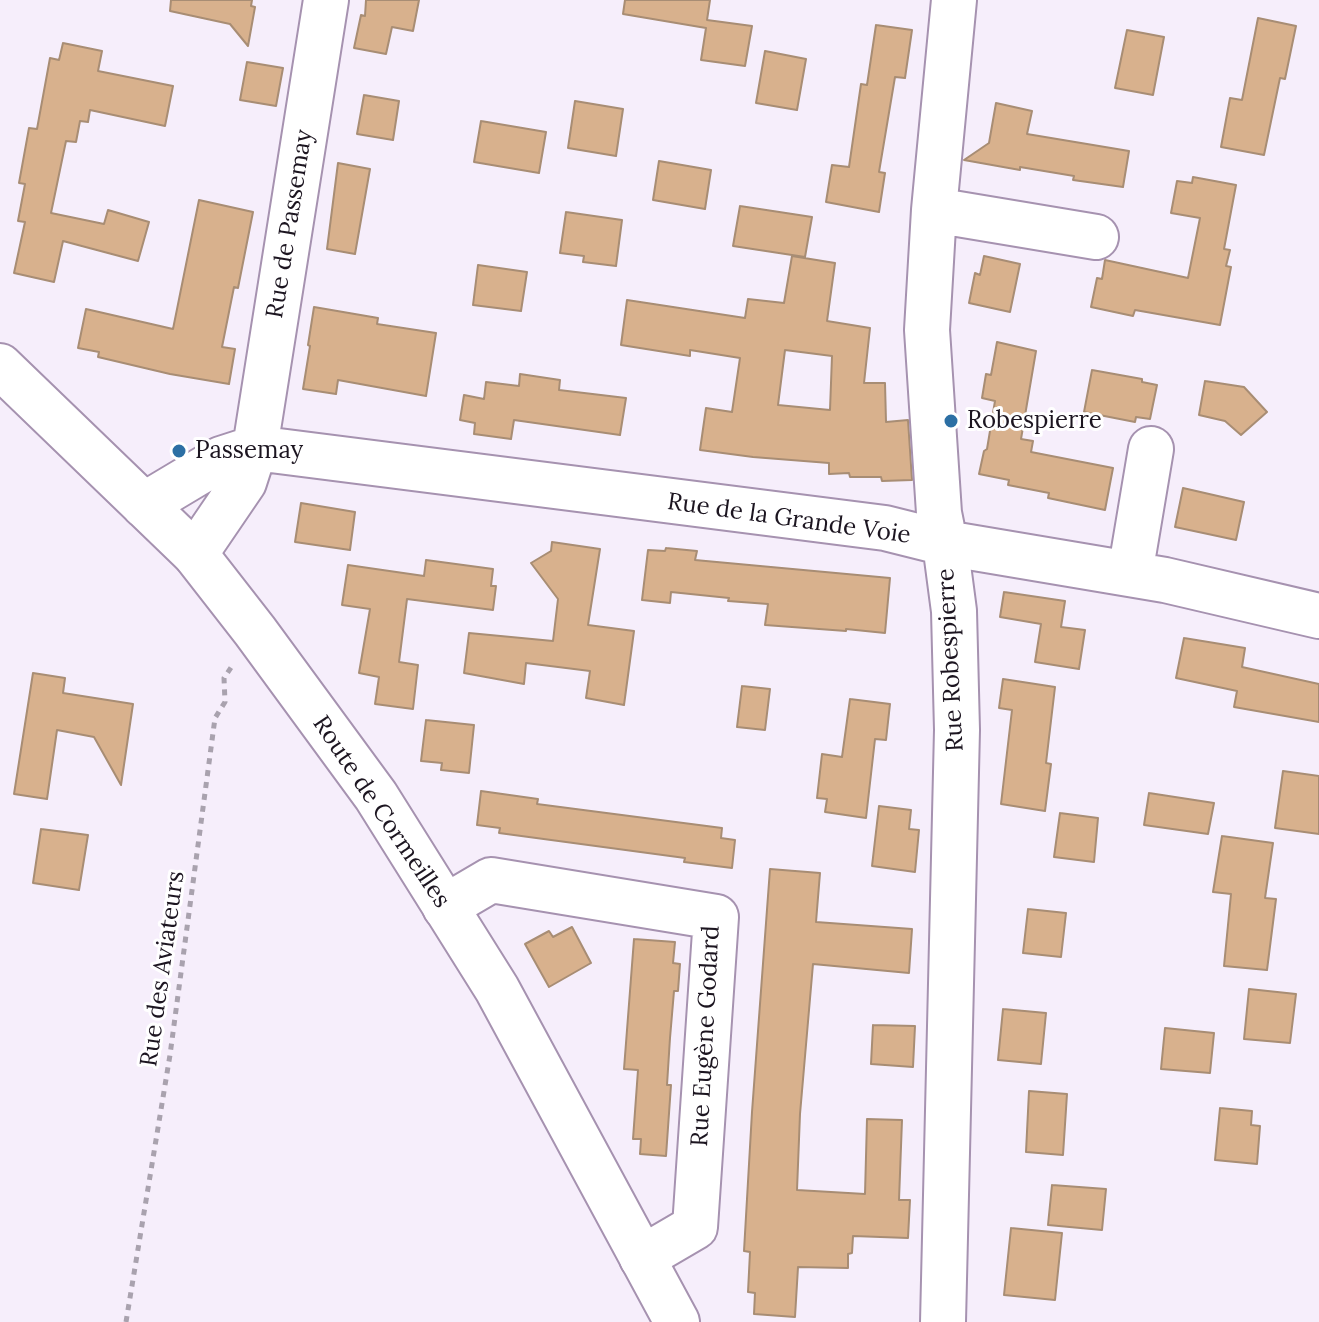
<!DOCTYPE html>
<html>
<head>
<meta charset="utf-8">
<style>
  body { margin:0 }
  canvas { display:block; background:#f6eefb }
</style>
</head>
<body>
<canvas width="1319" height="1322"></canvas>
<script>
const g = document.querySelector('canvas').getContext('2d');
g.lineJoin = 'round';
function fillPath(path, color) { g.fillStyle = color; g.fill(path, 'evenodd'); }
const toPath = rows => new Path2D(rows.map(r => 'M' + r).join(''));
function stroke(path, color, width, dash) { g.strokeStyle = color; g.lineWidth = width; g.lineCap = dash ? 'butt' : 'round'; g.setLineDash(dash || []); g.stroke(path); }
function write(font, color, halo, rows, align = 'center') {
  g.font = font + ' Lora,serif'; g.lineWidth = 6; g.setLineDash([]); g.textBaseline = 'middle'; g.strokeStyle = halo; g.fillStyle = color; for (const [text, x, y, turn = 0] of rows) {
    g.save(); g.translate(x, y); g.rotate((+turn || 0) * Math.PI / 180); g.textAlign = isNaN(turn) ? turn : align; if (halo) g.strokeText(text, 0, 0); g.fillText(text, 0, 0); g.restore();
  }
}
const building = toPath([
  [171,0,252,0,251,6,255,7,248,46,230,24,170,11,171,0],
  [366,0,419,0,413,31,392,27,386,54,354,48,361,15,365,16,366,0],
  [625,0,710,0,707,20,752,26,745,66,701,60,706,28,623,14,625,0],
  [1258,18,1296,26,1285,79,1280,78,1264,155,1221,147,1230,98,1242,100,1258,18],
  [876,25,912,30,905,78,895,77,879,172,885,173,879,212,826,202,832,165,849,167,861,84,867,85,876,25],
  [1127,30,1164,37,1153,95,1115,88,1127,30],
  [63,43,102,51,98,71,173,86,165,126,90,110,88,122,80,121,76,142,66,141,51,213,104,224,108,210,149,222,138,261,63,241,54,282,14,273,25,222,18,221,25,184,19,183,29,128,37,129,50,58,59,60,63,43],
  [765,51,806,59,797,110,756,103,765,51],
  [247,62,283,68,276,106,240,100,247,62],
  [364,95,399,101,393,140,357,134,364,95],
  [575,101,623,109,616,156,568,148,575,101],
  [996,103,1032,111,1027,134,1129,151,1123,187,1073,180,1074,176,1020,167,1020,170,964,160,989,143,996,103],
  [481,121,546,132,539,173,474,162,481,121],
  [659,161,711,170,705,209,653,200,659,161],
  [338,163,370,169,355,254,327,249,338,163],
  [1193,177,1236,185,1224,249,1230,250,1226,266,1231,267,1220,325,1135,310,1133,316,1091,307,1097,278,1102,279,1105,260,1188,278,1200,218,1171,213,1177,181,1192,183,1193,177],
  [199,200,253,212,238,288,234,287,222,347,235,349,229,384,170,374,98,357,99,352,78,348,86,309,173,329,199,200],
  [740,206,812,217,805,257,733,246,740,206],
  [566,212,622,220,616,266,583,262,584,256,560,253,566,212],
  [792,256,835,263,827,321,870,328,864,383,885,383,886,422,908,420,912,480,882,481,881,477,850,477,849,473,829,474,829,463,753,457,700,450,706,408,732,412,740,358,690,350,690,356,621,345,627,300,745,318,748,299,784,303,792,256],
  [785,350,832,356,830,410,778,405,785,350],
  [984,256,1020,264,1010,312,969,303,975,273,980,275,984,256],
  [478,265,527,272,521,311,473,305,478,265],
  [314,307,378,318,377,324,436,333,426,396,338,380,336,394,303,389,310,346,308,345,314,307],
  [997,342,1036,351,1021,439,1033,441,1031,452,1113,468,1105,510,1048,498,1049,493,1008,485,1009,480,979,474,984,451,987,449,995,401,982,398,986,374,991,375,997,342],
  [1092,370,1142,379,1142,382,1157,385,1150,419,1136,417,1135,422,1084,412,1092,370],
  [520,374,560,380,559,390,626,398,620,435,514,420,511,439,474,434,475,423,460,420,464,395,484,399,486,382,519,386,520,374],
  [1205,381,1244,387,1267,412,1241,435,1225,421,1199,415,1205,381],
  [1183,488,1244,502,1236,540,1175,527,1183,488],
  [301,503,355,512,350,550,295,542,301,503],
  [552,542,600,549,588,625,634,631,624,705,586,698,590,671,526,663,524,684,464,673,469,633,553,641,558,599,531,563,551,551,552,542],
  [666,548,697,551,695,560,890,578,885,633,846,629,846,631,765,625,768,604,728,601,729,598,671,592,670,603,642,600,648,550,665,551,666,548],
  [426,560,493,569,491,586,496,586,493,610,407,599,399,662,418,665,413,709,375,704,379,677,359,673,370,609,342,605,348,565,424,576,426,560],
  [1004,592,1065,601,1061,627,1085,630,1079,669,1035,662,1041,624,1000,617,1004,592],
  [1184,638,1245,648,1242,667,1319,684,1319,722,1234,707,1237,691,1176,678,1184,638],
  [33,673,65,678,63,693,133,704,121,785,94,737,57,730,47,799,14,794,33,673],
  [1003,679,1055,687,1046,763,1051,764,1045,811,1001,804,1012,710,999,708,1003,679],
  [742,686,770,689,765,730,737,727,742,686],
  [850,699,890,704,886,740,875,739,866,818,825,812,827,799,817,798,822,754,842,757,850,699],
  [426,720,474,725,469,773,441,770,442,763,421,761,426,720],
  [1283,771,1319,776,1319,834,1275,828,1283,771],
  [481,791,538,799,537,804,722,828,721,838,735,840,732,868,684,862,685,858,499,833,500,828,477,825,481,791],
  [1149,793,1214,803,1208,834,1144,825,1149,793],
  [879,806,911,810,909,829,919,830,915,872,872,866,879,806],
  [1060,813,1098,818,1094,862,1054,857,1060,813],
  [41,829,88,835,79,890,33,883,41,829],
  [1222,836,1273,843,1265,898,1276,899,1267,970,1224,966,1231,894,1213,892,1222,836],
  [770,869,820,873,816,922,912,929,909,973,813,964,800,1114,797,1190,865,1194,867,1119,902,1120,899,1200,910,1200,908,1238,853,1236,852,1253,848,1254,848,1268,798,1267,795,1317,754,1314,755,1293,748,1292,750,1252,744,1251,752,1112,770,869],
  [1028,909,1066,913,1061,957,1023,953,1028,909],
  [572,927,591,963,549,987,525,944,549,931,553,937,572,927],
  [634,939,675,942,673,963,680,964,678,991,674,991,670,1038,667,1085,671,1085,666,1156,640,1154,641,1139,633,1139,638,1070,624,1069,634,939],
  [1249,989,1296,994,1290,1043,1244,1039,1249,989],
  [1003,1009,1046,1013,1041,1064,998,1060,1003,1009],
  [873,1025,915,1026,913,1067,871,1064,873,1025],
  [1165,1028,1214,1033,1210,1073,1161,1069,1165,1028],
  [1029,1091,1067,1094,1063,1155,1026,1152,1029,1091],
  [1220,1108,1252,1111,1251,1125,1260,1126,1257,1164,1215,1160,1220,1108],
  [1052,1185,1106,1189,1102,1230,1048,1225,1052,1185],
  [1011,1228,1062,1233,1055,1300,1004,1295,1011,1228]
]);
fillPath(building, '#d8b18d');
stroke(building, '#a88d74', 2);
const minor = toPath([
  [934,210,1096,237],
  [144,505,221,459,255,448,885,528,945,543,1165,580,1319,616],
  [195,554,244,482,255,448,326,0],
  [1130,574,1151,449],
  [445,907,491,880,716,917,695,1227,642,1258],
  [943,1322,957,730,954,611,945,543,939,513,927,330,934,210,954,0]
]);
const major = toPath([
  [0,366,195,554,255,631,376,796,497,989,677,1322]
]);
stroke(minor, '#a692b0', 48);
stroke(major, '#a692b0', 48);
stroke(toPath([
  [126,1322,170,1055,215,718,225,702,224,678,234,663]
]), '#a9a2ae', 5, [6, 6]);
stroke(minor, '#fff', 44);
stroke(major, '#fff', 44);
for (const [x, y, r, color] of [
  [951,421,8,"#2c6fa4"],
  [179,451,8,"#2c6fa4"]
]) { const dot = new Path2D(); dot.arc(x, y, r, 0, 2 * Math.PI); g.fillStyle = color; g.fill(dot); stroke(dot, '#fff', 3); }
write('24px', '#1c1520', '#fff', [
  ["Rue de Passemay",290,224,-81],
  ["Rue de la Grande Voie",789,519,8],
  ["Rue Robespierre",951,660,-93],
  ["Route de Cormeilles",381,812,56],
  ["Rue des Aviateurs",163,969,-82],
  ["Rue Eugène Godard",706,1036,-87]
]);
write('24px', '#1c1520', '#fff', [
  ["Robespierre",967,421],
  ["Passemay",195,451]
], 'left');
</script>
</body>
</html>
